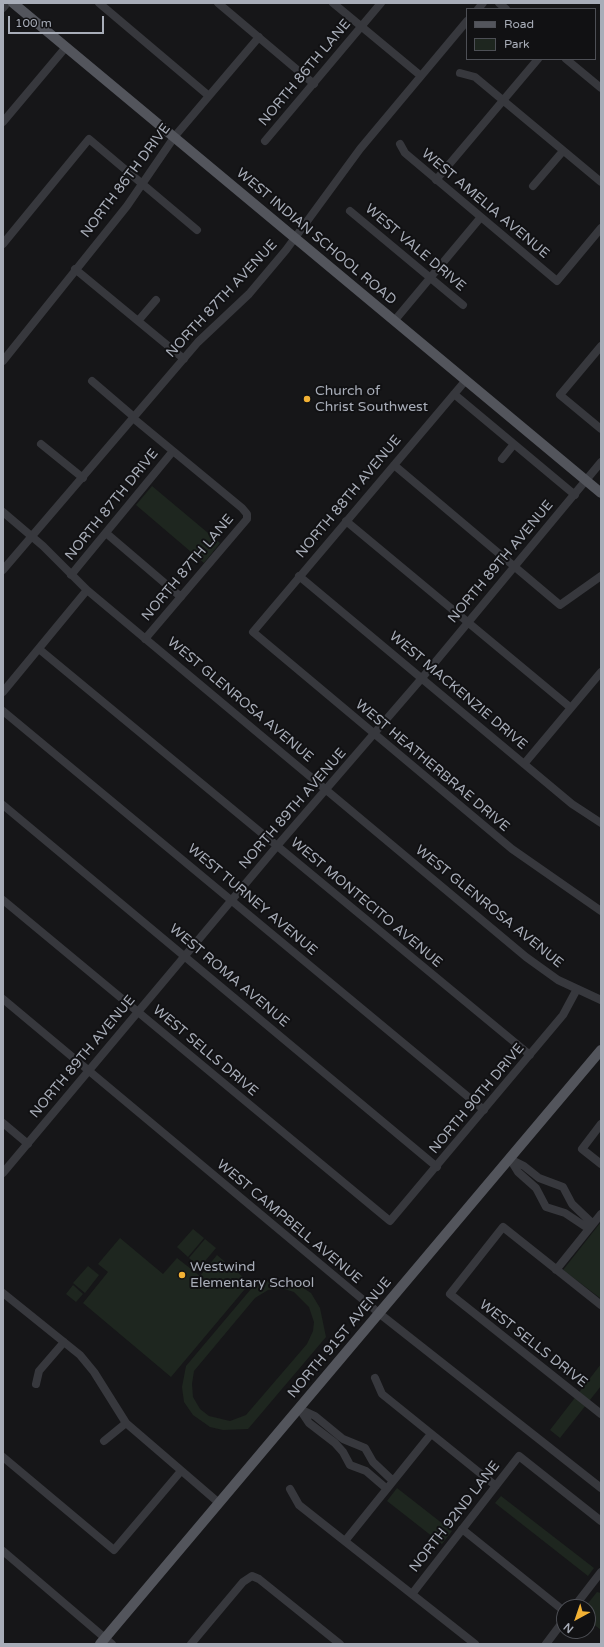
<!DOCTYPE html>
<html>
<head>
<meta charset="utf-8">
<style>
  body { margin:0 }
  #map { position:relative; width:604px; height:1647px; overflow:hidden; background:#161618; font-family:"Varela Round",sans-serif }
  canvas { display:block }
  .frame { position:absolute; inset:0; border:4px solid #a8adb8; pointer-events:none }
  .legend { position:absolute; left:466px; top:8px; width:130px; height:52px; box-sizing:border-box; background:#111113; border:1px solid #4d4f55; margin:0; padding:5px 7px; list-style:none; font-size:12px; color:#a8adb8 }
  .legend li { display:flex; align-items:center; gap:8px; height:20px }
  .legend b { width:20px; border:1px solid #4d4f55 }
  .north { position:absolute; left:556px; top:1599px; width:40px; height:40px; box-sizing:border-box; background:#111113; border:1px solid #4d4f55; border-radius:50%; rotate:220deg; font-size:11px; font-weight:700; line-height:16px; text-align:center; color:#a8adb8 }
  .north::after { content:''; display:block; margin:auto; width:14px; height:18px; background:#f2b134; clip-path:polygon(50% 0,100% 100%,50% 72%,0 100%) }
  .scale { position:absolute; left:8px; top:16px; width:96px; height:18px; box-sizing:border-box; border:2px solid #a8adb8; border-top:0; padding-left:5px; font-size:12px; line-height:14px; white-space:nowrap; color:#a8adb8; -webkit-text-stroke:3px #111113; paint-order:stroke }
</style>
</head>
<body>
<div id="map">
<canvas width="604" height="1647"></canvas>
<div class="frame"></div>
<ul class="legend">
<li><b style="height:5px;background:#53555c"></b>Road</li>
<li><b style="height:11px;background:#1e261f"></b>Park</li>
</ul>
<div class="north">N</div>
<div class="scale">100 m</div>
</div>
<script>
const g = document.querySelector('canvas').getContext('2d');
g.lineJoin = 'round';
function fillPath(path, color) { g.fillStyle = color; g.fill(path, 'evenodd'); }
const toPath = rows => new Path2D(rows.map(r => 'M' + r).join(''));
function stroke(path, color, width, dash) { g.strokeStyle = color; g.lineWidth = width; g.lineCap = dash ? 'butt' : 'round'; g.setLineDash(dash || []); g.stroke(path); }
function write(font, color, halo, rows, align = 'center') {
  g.font = font + ' "Varela Round",sans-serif'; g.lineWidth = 4; g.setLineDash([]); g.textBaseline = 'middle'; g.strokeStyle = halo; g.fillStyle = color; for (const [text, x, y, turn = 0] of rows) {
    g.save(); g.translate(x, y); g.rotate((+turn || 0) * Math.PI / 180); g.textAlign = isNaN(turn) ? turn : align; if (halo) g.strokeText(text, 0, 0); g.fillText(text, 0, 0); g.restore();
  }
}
fillPath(toPath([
  [152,486,220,543,204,563,136,505],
  [601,1222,601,1296,600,1298,563,1270],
  [193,1229,204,1238,188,1257,177,1247],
  [120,1238,163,1274,177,1258,200,1276,217,1255,250,1283,171,1377,83,1303,108,1272,98,1264],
  [205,1239,216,1248,200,1267,189,1258],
  [88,1266,99,1275,85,1293,73,1283],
  [278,1279,294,1282,311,1293,320,1308,326,1337,248,1429,223,1430,210,1427,193,1415,184,1402,182,1387,186,1366,251,1289,264,1282],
  [281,1288,294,1292,309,1307,314,1322,313,1331,307,1344,246,1415,230,1421,209,1416,200,1409,193,1397,192,1384,194,1371,255,1298,268,1290],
  [73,1285,83,1294,76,1302,66,1294],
  [601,1364,601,1386,560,1438,550,1430],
  [397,1488,452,1531,442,1544,387,1501],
  [501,1496,594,1568,588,1576,495,1503],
  [597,1592,601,1593,601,1630,588,1620,588,1607,585,1607]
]), '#1e261f');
stroke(toPath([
  [99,3,209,96],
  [218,3,314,84],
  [333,3,421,76],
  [499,3,506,9],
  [3,8,7,3],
  [478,9,483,3],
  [566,59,601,88],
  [460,73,475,77,601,182],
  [3,122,66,47],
  [265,141,381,3],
  [400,144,405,153,557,281,601,228],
  [436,180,538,59],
  [533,186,563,151],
  [350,211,463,305],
  [3,244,89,139,197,230],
  [75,269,184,359],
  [395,320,481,217],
  [138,321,156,300],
  [601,346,560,395,601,429],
  [3,361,127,206,175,136,259,37],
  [466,380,253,632,512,849,601,911],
  [92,381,134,417],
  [454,394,575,495],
  [133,418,242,508,247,514,247,519,145,639],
  [41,444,83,478],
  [502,459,514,444],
  [394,465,560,605,601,576],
  [3,512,43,546,87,590,526,957,558,980,601,1000],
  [346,521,571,708],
  [106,533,181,597],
  [3,570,198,342,249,294,286,250,360,149,467,21],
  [71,575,173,451],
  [299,576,572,804,601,823],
  [39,649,530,1055],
  [3,692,87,590],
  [3,711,484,1110],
  [524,764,601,672],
  [3,805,437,1167],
  [3,900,390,1221,563,1015,577,989],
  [3,999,380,1314,601,1488],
  [3,1123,28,1144],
  [601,1124,582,1149,601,1164],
  [510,1159,518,1172,536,1188,546,1207,565,1213,589,1229],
  [510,1159,524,1166,539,1178,563,1187,572,1204,593,1224],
  [3,1173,277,846,422,678,601,462],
  [556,1270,601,1214],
  [3,1293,80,1355,94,1372,126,1423,219,1503],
  [601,1305,503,1227,450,1294,601,1414],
  [375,1378,382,1394,496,1486],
  [36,1384,39,1371,64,1342],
  [299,1408,309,1423,335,1443,343,1452,350,1465,366,1471,387,1489],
  [300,1409,315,1416,343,1439,365,1448,373,1462,393,1481],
  [104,1441,126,1423],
  [3,1457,114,1550,181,1471],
  [290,1489,299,1505,475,1644],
  [462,1529,564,1611],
  [345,1541,431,1434],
  [3,1551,112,1644],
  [412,1594,519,1456,601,1521],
  [574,1607,601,1572],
  [191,1644,243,1582,252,1576,259,1579,340,1644],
  [546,1644,564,1620]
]), '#37383d', 8);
stroke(toPath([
  [13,3,601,493],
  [100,1644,601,1050]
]), '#53555c', 10);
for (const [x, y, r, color] of [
  [307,399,4,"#f2b134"],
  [182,1275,4,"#f2b134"]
]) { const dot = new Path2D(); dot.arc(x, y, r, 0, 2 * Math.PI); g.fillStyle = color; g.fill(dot); stroke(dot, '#111113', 1.5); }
write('14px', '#a8adb8', '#111113', [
  ["NORTH 86TH LANE",305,73,-50],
  ["NORTH 86TH DRIVE",126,181,-53],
  ["WEST AMELIA AVENUE",485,204,40],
  ["WEST INDIAN SCHOOL ROAD",316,237,40],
  ["WEST VALE DRIVE",415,248,40],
  ["NORTH 87TH AVENUE",222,299,-47],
  ["NORTH 88TH AVENUE",349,497,-50],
  ["NORTH 87TH DRIVE",112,505,-51],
  ["NORTH 89TH AVENUE",501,562,-50],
  ["NORTH 87TH LANE",188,568,-50],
  ["WEST MACKENZIE DRIVE",458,691,40],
  ["WEST GLENROSA AVENUE",240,700,40],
  ["WEST HEATHERBRAE DRIVE",432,766,40],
  ["NORTH 89TH AVENUE",293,809,-49],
  ["WEST TURNEY AVENUE",252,900,40],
  ["WEST MONTECITO AVENUE",366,903,40],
  ["WEST GLENROSA AVENUE",489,907,39],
  ["WEST ROMA AVENUE",229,976,40],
  ["WEST SELLS DRIVE",205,1051,40],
  ["NORTH 89TH AVENUE",83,1057,-50],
  ["NORTH 90TH DRIVE",477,1099,-50],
  ["WEST CAMPBELL AVENUE",289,1222,40],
  ["NORTH 91ST AVENUE",340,1338,-50],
  ["WEST SELLS DRIVE",533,1344,38],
  ["NORTH 92ND LANE",455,1517,-52]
]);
write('14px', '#a8adb8', '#111113', [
  ["Church of",315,391],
  ["Christ Southwest",315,407],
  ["Westwind",190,1267],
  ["Elementary School",190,1283]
], 'left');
</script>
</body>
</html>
